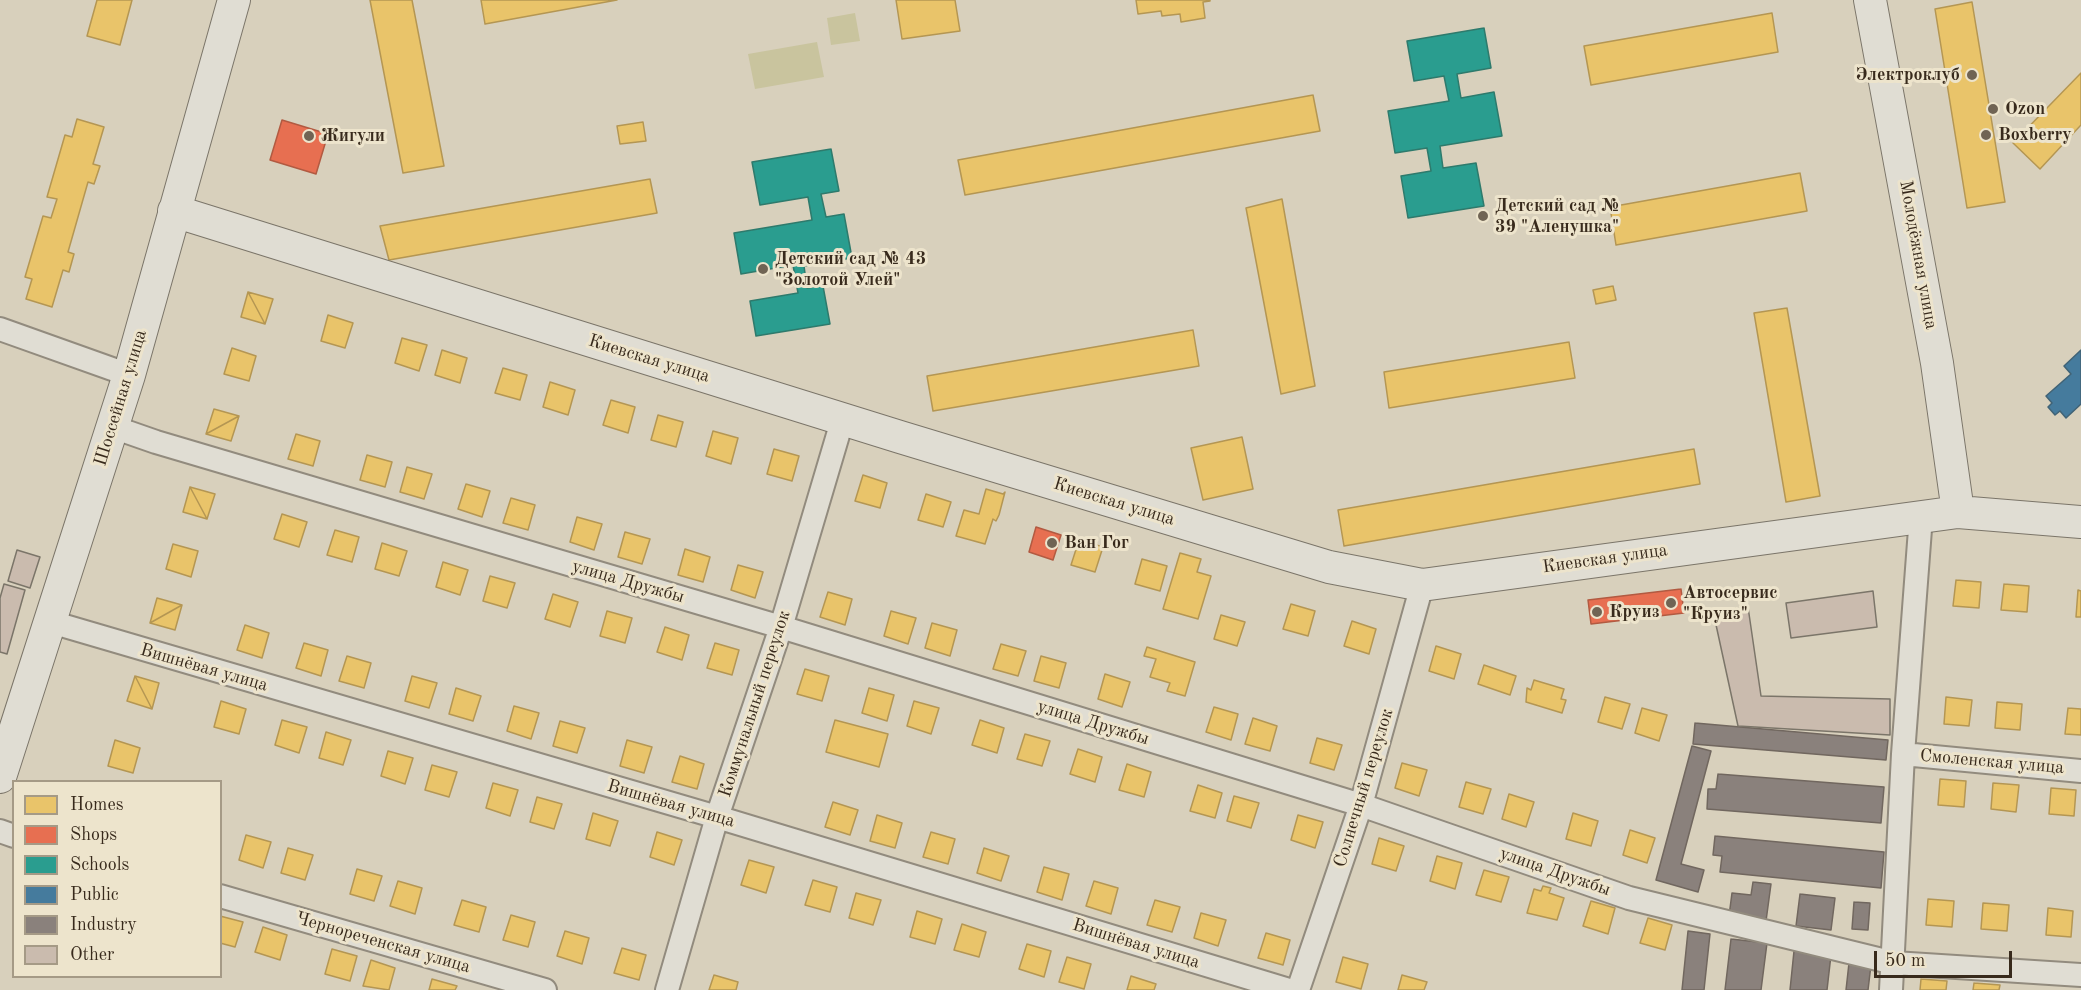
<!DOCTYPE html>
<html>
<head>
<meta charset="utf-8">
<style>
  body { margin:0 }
  #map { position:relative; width:2081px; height:990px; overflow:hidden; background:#d8d0bc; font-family:"Old Standard TT",serif }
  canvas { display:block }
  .legend { position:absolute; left:12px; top:780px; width:210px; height:198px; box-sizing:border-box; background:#ede4cc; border:2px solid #a59a86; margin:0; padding:8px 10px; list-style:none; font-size:18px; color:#382a1c }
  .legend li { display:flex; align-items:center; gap:12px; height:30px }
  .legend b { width:30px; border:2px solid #a59a86 }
  .scale { position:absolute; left:1874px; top:951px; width:138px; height:27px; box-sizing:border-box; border:3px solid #382a1c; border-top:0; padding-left:8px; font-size:18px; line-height:21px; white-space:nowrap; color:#382a1c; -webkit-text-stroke:4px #ede4cc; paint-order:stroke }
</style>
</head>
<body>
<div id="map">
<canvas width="2081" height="990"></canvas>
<ul class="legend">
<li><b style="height:16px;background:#e9c46a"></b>Homes</li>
<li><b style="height:16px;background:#e76f51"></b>Shops</li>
<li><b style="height:16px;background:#2a9d8f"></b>Schools</li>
<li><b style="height:16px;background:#457b9d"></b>Public</li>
<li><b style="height:16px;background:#8a817c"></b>Industry</li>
<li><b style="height:16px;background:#cabbae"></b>Other</li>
</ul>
<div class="scale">50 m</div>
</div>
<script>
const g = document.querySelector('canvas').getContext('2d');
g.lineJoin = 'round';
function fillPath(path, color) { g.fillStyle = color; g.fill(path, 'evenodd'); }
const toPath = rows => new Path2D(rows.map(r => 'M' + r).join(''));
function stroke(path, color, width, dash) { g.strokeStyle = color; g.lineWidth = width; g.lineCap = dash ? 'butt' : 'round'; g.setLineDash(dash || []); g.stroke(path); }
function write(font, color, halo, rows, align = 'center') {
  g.font = font + ' "Old Standard TT",serif'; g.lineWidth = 6; g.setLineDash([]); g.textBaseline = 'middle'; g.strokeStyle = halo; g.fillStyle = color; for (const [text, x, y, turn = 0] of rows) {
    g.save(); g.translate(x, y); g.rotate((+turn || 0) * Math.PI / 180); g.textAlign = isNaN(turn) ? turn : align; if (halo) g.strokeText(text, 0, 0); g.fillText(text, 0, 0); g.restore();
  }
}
fillPath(toPath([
  [855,13,860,41,831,45,827,18],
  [817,42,824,77,755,89,748,54]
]), '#c9c49e');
const homes = toPath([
  [97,0,132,0,120,45,87,36,97,0],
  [370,0,412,0,444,166,403,173,370,0],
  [481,0,617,0,485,24,481,0],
  [896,0,955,0,960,31,902,39,896,0],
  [1136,0,1210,0,1210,1,1203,2,1205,18,1181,22,1180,14,1162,16,1161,11,1138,14,1136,0],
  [1972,2,2005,202,1967,208,1935,9,1972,2],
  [1772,13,1778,52,1591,85,1584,46,1772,13],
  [2081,73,2081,125,2040,169,2013,143,2081,73],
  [1313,95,1320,131,965,195,958,160,1313,95],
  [77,119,104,127,93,164,100,166,94,184,88,182,68,252,74,254,69,272,63,270,52,307,26,299,32,279,25,277,43,216,51,218,57,199,47,197,65,135,72,137,77,119],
  [643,122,646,141,620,144,617,126,643,122],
  [1800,173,1807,211,1616,245,1610,207,1800,173],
  [650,179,657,213,389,260,380,226,650,179],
  [1282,199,1315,386,1281,394,1246,208,1282,199],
  [1613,286,1616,300,1596,304,1593,290,1613,286],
  [248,292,273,299,265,324,248,292],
  [248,292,265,324,241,317,248,292],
  [1787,308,1820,496,1786,502,1754,313,1787,308],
  [328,315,353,323,345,348,321,341,328,315],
  [1193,330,1199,366,933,411,927,376,1193,330],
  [402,338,427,345,419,371,395,363,402,338],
  [1569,342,1575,378,1389,408,1384,372,1569,342],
  [232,348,256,356,249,381,224,374,232,348],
  [442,350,467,358,460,383,435,375,442,350],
  [503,368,527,375,520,400,495,393,503,368],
  [550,382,575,390,568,415,543,407,550,382],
  [611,400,635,407,628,433,603,425,611,400],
  [214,409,239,416,206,434,214,409],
  [658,415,683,422,676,447,651,440,658,415],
  [239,416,231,441,206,434,239,416],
  [713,431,738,438,731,464,706,456,713,431],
  [296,434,320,441,313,466,288,459,296,434],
  [1242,437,1253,489,1203,500,1191,448,1242,437],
  [774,449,799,456,792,481,767,474,774,449],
  [1694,449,1700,484,1344,546,1338,510,1694,449],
  [367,455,392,462,385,487,360,480,367,455],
  [407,467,432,474,424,499,400,492,407,467],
  [863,475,887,483,880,508,855,501,863,475],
  [466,484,490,491,482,517,458,509,466,484],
  [190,487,215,494,207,519,190,487],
  [190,487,207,519,183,512,190,487],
  [986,489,1003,494,1005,492,999,515,996,521,993,519,985,544,956,536,964,510,979,514,986,489],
  [926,494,951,502,943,527,918,520,926,494],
  [511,498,535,505,528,530,503,523,511,498],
  [282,514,307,522,299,547,274,539,282,514],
  [577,517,602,524,594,550,570,542,577,517],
  [335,530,359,537,352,562,327,555,335,530],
  [625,532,650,539,642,564,618,557,625,532],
  [1079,540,1103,547,1095,572,1071,565,1079,540],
  [382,543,407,551,399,576,375,569,382,543],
  [173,544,198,551,191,577,166,569,173,544],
  [685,549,710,557,703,582,678,575,685,549],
  [1180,553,1201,559,1197,572,1211,576,1198,619,1163,609,1180,553],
  [1142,559,1167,566,1160,591,1135,584,1142,559],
  [443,562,468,570,460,595,436,587,443,562],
  [738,565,763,572,755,598,731,590,738,565],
  [490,576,515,583,507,608,483,601,490,576],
  [1956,580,1981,582,1979,608,1953,606,1956,580],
  [2004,584,2029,586,2027,612,2001,610,2004,584],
  [2078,590,2081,591,2081,617,2076,617,2078,590],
  [828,592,852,599,845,625,820,617,828,592],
  [553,594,578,602,570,627,545,619,553,594],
  [157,598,182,605,150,623,157,598],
  [1291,604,1315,611,1308,636,1283,629,1291,604],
  [182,605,175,630,150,623,182,605],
  [607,611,632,618,625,643,600,636,607,611],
  [891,611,916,618,908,644,884,636,891,611],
  [1221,615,1245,622,1237,646,1214,639,1221,615],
  [1352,621,1376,629,1369,654,1344,646,1352,621],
  [932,623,957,630,950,656,925,648,932,623],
  [245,625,269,633,262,658,237,650,245,625],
  [665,627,689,635,682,660,657,652,665,627],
  [304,643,328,650,321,676,296,668,304,643],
  [715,643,739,650,732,675,707,668,715,643],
  [1001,644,1026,651,1018,676,993,669,1001,644],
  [1436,646,1461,654,1454,679,1429,671,1436,646],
  [1147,647,1195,662,1185,696,1167,691,1170,683,1150,677,1156,659,1144,656,1147,647],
  [347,656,371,663,364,688,339,681,347,656],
  [1041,656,1066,663,1059,688,1034,681,1041,656],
  [1484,665,1516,676,1510,695,1478,684,1484,665],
  [805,669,829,676,822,701,797,694,805,669],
  [1105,674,1130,682,1122,707,1098,699,1105,674],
  [135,676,159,683,152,709,135,676],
  [135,676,152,709,127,701,135,676],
  [412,676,437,683,429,708,405,701,412,676],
  [1534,680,1564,689,1561,699,1566,700,1562,713,1526,702,1527,688,1531,690,1534,680],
  [456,688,481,696,473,721,449,714,456,688],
  [869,688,894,695,887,721,862,713,869,688],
  [1605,697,1630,704,1622,729,1598,722,1605,697],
  [1946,697,1972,700,1969,726,1944,724,1946,697],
  [221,701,246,709,239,734,214,727,221,701],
  [914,701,939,708,931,734,907,726,914,701],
  [1997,702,2022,704,2020,730,1995,728,1997,702],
  [514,706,539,713,531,739,507,731,514,706],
  [1214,707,1238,714,1231,740,1206,732,1214,707],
  [1642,708,1667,715,1659,741,1635,733,1642,708],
  [2068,708,2081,709,2081,735,2065,734,2068,708],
  [1253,718,1277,726,1270,751,1245,744,1253,718],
  [282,720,307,727,299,753,275,745,282,720],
  [835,720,888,734,879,767,826,752,835,720],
  [980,720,1004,728,997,753,972,745,980,720],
  [560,721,585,728,577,753,553,746,560,721],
  [326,732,351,740,343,765,319,758,326,732],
  [1025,734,1050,741,1042,766,1017,759,1025,734],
  [1317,738,1342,745,1334,770,1310,763,1317,738],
  [115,740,140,748,133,773,108,766,115,740],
  [627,740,652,747,644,773,620,766,627,740],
  [1078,749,1102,757,1095,782,1070,774,1078,749],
  [388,751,413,758,405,784,381,776,388,751],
  [680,756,704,764,697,789,672,782,680,756],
  [1402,763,1427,770,1419,796,1395,788,1402,763],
  [1127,764,1151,772,1144,797,1119,790,1127,764],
  [432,765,457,772,449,797,425,790,432,765],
  [1940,779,1966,781,1964,807,1938,805,1940,779],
  [1466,782,1491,789,1483,814,1459,807,1466,782],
  [493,783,518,790,510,816,486,808,493,783],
  [1993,783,2019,785,2016,812,1991,809,1993,783],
  [1198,785,1222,793,1215,818,1190,811,1198,785],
  [2051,788,2076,790,2074,816,2049,814,2051,788],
  [1509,794,1534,802,1526,827,1502,819,1509,794],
  [1234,796,1259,803,1251,828,1227,821,1234,796],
  [537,797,562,804,554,829,530,822,537,797],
  [833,802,858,810,850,835,825,827,833,802],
  [593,813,618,821,610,846,586,839,593,813],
  [1573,813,1598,821,1591,846,1566,839,1573,813],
  [877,815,902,823,895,848,870,841,877,815],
  [1298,815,1323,822,1315,848,1291,840,1298,815],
  [1630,830,1655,838,1647,863,1623,855,1630,830],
  [657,832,682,840,674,865,650,857,657,832],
  [931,832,955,839,948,864,923,857,931,832],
  [246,835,271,842,263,868,239,860,246,835],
  [1379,838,1404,846,1396,871,1372,864,1379,838],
  [288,848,313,855,305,880,281,873,288,848],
  [984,848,1009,856,1001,881,977,873,984,848],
  [1437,856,1462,863,1455,889,1430,881,1437,856],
  [749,860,774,867,766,893,741,885,749,860],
  [1044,867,1069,874,1062,900,1037,892,1044,867],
  [357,869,382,876,374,901,350,894,357,869],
  [1484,870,1509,877,1501,902,1476,895,1484,870],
  [813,880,837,887,830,912,805,905,813,880],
  [398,881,422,888,415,914,390,906,398,881],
  [1094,881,1118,888,1111,914,1086,906,1094,881],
  [1543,886,1551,888,1549,893,1564,898,1557,920,1527,913,1534,889,1541,891,1543,886],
  [856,893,881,900,873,925,849,918,856,893],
  [1928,899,1954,901,1952,927,1926,925,1928,899],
  [462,900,486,907,479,932,454,925,462,900],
  [1155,900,1180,907,1172,932,1147,925,1155,900],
  [1591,901,1615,908,1608,934,1583,926,1591,901],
  [1983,903,2009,905,2007,931,1981,929,1983,903],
  [2048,908,2073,911,2071,937,2046,935,2048,908],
  [917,911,942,919,935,944,910,937,917,911],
  [1201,913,1226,920,1218,946,1194,938,1201,913],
  [511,915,535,922,528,947,503,940,511,915],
  [220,916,243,922,235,947,220,943,220,916],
  [1648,918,1672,925,1665,950,1640,943,1648,918],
  [962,924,986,932,979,957,954,950,962,924],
  [263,927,287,935,280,960,255,952,263,927],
  [565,931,589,938,582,964,557,956,565,931],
  [1266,933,1290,940,1283,965,1258,958,1266,933],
  [1027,944,1051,951,1044,977,1019,969,1027,944],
  [622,948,646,955,639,980,614,973,622,948],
  [332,949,357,956,350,981,325,974,332,949],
  [1067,957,1091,964,1084,989,1059,982,1067,957],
  [1343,957,1368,964,1361,989,1336,982,1343,957],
  [371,960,395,968,389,990,363,986,371,960],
  [714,975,738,982,736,990,709,990,714,975],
  [1402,975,1427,982,1424,990,1398,990,1402,975],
  [1131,976,1156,984,1154,990,1127,990,1131,976],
  [432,979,457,986,455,990,429,990,432,979],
  [1921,979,1947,981,1946,990,1920,990,1921,979],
  [1974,983,2000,985,1999,990,1973,990,1974,983]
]);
fillPath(homes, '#e9c46a');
stroke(homes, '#b49653', 1.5);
const shops = toPath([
  [282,120,328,134,316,174,270,160,282,120],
  [1036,527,1061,535,1053,560,1029,552,1036,527],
  [1681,589,1684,613,1591,624,1588,600,1681,589]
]);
fillPath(shops, '#e76f51');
stroke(shops, '#b25a41', 1.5);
const schools = toPath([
  [1484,28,1491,68,1457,74,1461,98,1494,92,1502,136,1440,146,1443,168,1476,163,1484,206,1408,218,1401,176,1431,171,1427,148,1395,153,1388,111,1449,101,1444,76,1414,81,1407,41,1484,28],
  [831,149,839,191,821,194,826,217,844,214,852,258,804,266,807,288,823,286,830,324,756,336,750,301,798,293,793,265,741,274,734,233,812,220,808,197,760,205,752,162,831,149]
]);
fillPath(schools, '#2a9d8f');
stroke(schools, '#2e7a6c', 1.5);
const public = toPath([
  [2081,350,2081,404,2066,418,2060,411,2055,415,2048,407,2052,403,2046,396,2071,374,2064,366,2081,350]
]);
fillPath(public, '#457b9d');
stroke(public, '#416376', 1.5);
const industry = toPath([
  [1695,723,1888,740,1886,760,1693,744,1695,723],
  [1692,746,1711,751,1681,864,1704,870,1698,892,1656,880,1692,746],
  [1718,774,1884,787,1881,823,1707,809,1708,789,1716,789,1718,774],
  [1715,836,1884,852,1881,888,1720,872,1722,856,1713,855,1715,836],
  [1753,882,1771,884,1766,921,1729,916,1732,893,1751,895,1753,882],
  [1800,894,1835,898,1831,930,1796,926,1800,894],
  [1854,902,1870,903,1868,930,1852,929,1854,902],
  [1688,931,1710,934,1704,990,1682,990,1688,931],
  [1731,939,1767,943,1761,990,1725,990,1731,939],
  [1794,951,1831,955,1827,990,1790,990,1794,951],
  [1849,963,1871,965,1868,990,1846,990,1849,963]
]);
fillPath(industry, '#8a817c');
stroke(industry, '#71675f', 1.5);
const building = toPath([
  [17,550,40,557,30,588,8,581,17,550],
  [4,584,25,590,7,654,0,652,0,598,4,584],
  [1873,591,1877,627,1791,638,1786,603,1873,591],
  [1748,607,1761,696,1890,699,1890,735,1738,726,1713,611,1748,607]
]);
fillPath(building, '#cabbae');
stroke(building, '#7b7569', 1.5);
const street = toPath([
  [0,329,129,375],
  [113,427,156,442,781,627,1361,805,1629,898,1894,963,2081,975],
  [51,622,717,817,1289,990],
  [1903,754,2081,771],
  [0,831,14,836],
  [220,896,545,990],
  [667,990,717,817,781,627,843,418],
  [1298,990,1361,805,1422,585],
  [1891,990,1903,754,1921,516]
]);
const secondary = toPath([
  [1870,0,1937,363,1958,512],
  [174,211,900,437,1329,567,1422,585,1958,512,2081,522],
  [0,777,129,375,234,0]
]);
stroke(street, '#928b7e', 26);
stroke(secondary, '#7b7569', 34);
stroke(street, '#e0ddd3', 22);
stroke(secondary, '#e0ddd3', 32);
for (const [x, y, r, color] of [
  [1972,75,6,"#706454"],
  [1993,109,6,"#706454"],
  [1986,135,6,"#706454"],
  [309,136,6,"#706454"],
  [1483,216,6,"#706454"],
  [763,269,6,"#706454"],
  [1052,543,6,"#706454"],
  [1671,603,6,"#706454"],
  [1597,612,6,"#706454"]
]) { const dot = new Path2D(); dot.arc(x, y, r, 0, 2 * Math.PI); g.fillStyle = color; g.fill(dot); stroke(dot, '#ede4cc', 2); }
write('bold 18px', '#382a1c', '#ede4cc', [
  ["Электроклуб",1960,75,"right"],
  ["Ozon",2005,109],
  ["Boxberry",1998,135],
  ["Жигули",321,136],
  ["Детский сад №",1495,206],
  ["39 \"Аленушка\"",1495,227],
  ["Детский сад № 43",775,259],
  ["\"Золотой Улей\"",775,280],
  ["Ван Гог",1064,543],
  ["Автосервис",1683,593],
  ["\"Круиз\"",1683,614],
  ["Круиз",1609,612]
], 'left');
write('18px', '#382a1c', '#ede4cc', [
  ["Молодёжная улица",1918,255,80],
  ["Киевская улица",649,359,17],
  ["Шоссейная улица",121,398,-73],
  ["Киевская улица",1114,502,17],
  ["Киевская улица",1605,559,-8],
  ["улица Дружбы",628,582,16],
  ["Вишнёвая улица",204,668,16],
  ["Коммунальный переулок",755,704,-72],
  ["улица Дружбы",1093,723,17],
  ["Смоленская улица",1992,762,5],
  ["Солнечный переулок",1364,788,-73],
  ["Вишнёвая улица",671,804,16],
  ["улица Дружбы",1555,872,19],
  ["Чернореченская улица",383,943,16],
  ["Вишнёвая улица",1136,944,17]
]);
</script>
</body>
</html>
